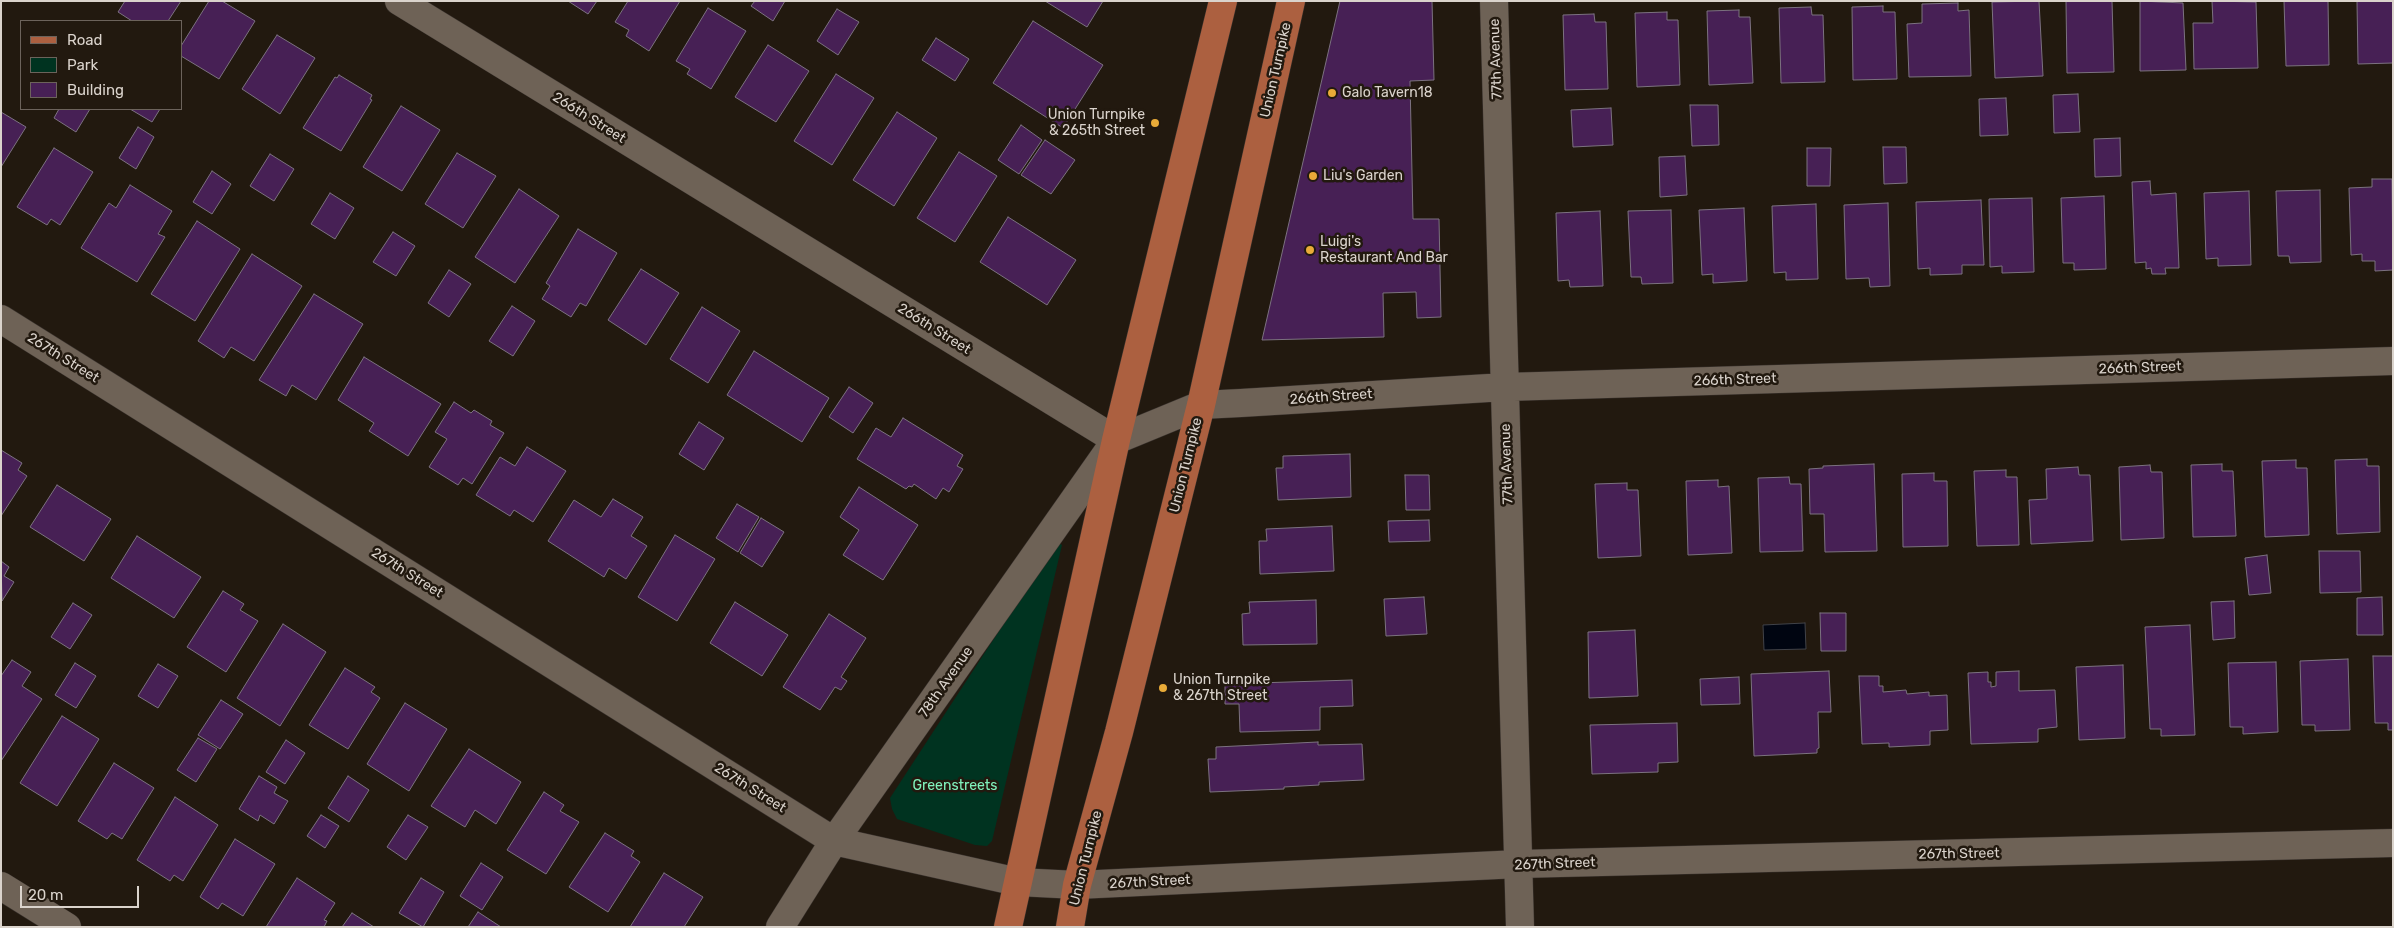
<!DOCTYPE html>
<html>
<head>
<meta charset="utf-8">
<style>
  body { margin:0 }
  #map { position:relative; width:2394px; height:928px; overflow:hidden; background:#22190f; font-family:Rubik,sans-serif }
  canvas { display:block }
  .frame { position:absolute; inset:0; border:2px solid #dad3cc; pointer-events:none }
  .legend { position:absolute; left:20px; top:20px; width:162px; height:90px; box-sizing:border-box; background:#22190f; border:1px solid #6c635b; margin:0; padding:6px 9px; list-style:none; font-size:15px; color:#dad3cc }
  .legend li { display:flex; align-items:center; gap:10px; height:25px }
  .legend b { width:25px; border:1px solid #6c635b }
  .scale { position:absolute; left:20px; top:886px; width:119px; height:22px; box-sizing:border-box; border:2px solid #dad3cc; border-top:0; padding-left:6px; font-size:15px; line-height:18px; white-space:nowrap; color:#dad3cc; -webkit-text-stroke:4px #22190f; paint-order:stroke }
</style>
</head>
<body>
<div id="map">
<canvas width="2394" height="928"></canvas>
<div class="frame"></div>
<ul class="legend">
<li><b style="height:6px;background:#ac6040"></b>Road</li>
<li><b style="height:14px;background:#003320"></b>Park</li>
<li><b style="height:14px;background:#472055"></b>Building</li>
</ul>
<div class="scale">20 m</div>
</div>
<script>
const g = document.querySelector('canvas').getContext('2d');
g.lineJoin = 'round';
function fillPath(path, color) { g.fillStyle = color; g.fill(path, 'evenodd'); }
const toPath = rows => new Path2D(rows.map(r => 'M' + r).join(''));
function stroke(path, color, width, dash) { g.strokeStyle = color; g.lineWidth = width; g.lineCap = dash ? 'butt' : 'round'; g.setLineDash(dash || []); g.stroke(path); }
function write(font, color, halo, rows, align = 'center') {
  g.font = font + ' Rubik,sans-serif'; g.lineWidth = 5; g.setLineDash([]); g.textBaseline = 'middle'; g.strokeStyle = halo; g.fillStyle = color; for (const [text, x, y, turn = 0] of rows) {
    g.save(); g.translate(x, y); g.rotate((+turn || 0) * Math.PI / 180); g.textAlign = isNaN(turn) ? turn : align; if (halo) g.strokeText(text, 0, 0); g.fillText(text, 0, 0); g.restore();
  }
}
fillPath(toPath([
  [1057,542,1062,545,992,841,987,846,975,845,897,819,892,809,890,798]
]), '#003320');
const water = toPath([
  [1805,623,1806,649,1764,650,1763,625,1805,623]
]);
fillPath(water, '#000511');
stroke(water, '#414349', 1);
const building = toPath([
  [125,1,181,1,168,21,132,21,118,12,125,1],
  [209,1,222,1,255,21,219,79,181,56,181,46,209,1],
  [568,1,597,1,588,14,568,1],
  [628,1,680,1,649,51,626,36,629,30,615,22,628,1],
  [755,1,785,1,773,21,751,6,755,1],
  [1045,1,1103,1,1087,27,1045,1],
  [1340,1,1432,1,1434,80,1410,81,1413,219,1439,219,1441,317,1417,318,1416,292,1383,293,1384,337,1262,340,1340,1],
  [2039,1,2043,76,1995,78,1992,2,2039,1],
  [2066,1,2112,1,2114,72,2067,73,2066,1],
  [2140,1,2183,3,2186,70,2140,71,2140,1],
  [2212,1,2256,2,2258,68,2194,69,2193,23,2213,23,2212,1],
  [2284,1,2328,1,2329,65,2286,66,2284,1],
  [2357,1,2393,1,2393,63,2358,64,2357,1],
  [1958,3,1958,11,1969,10,1971,76,1909,77,1907,24,1922,23,1922,4,1958,3],
  [1883,6,1883,12,1895,12,1897,79,1853,80,1852,7,1883,6],
  [1811,7,1812,15,1823,15,1825,82,1781,83,1779,8,1811,7],
  [708,8,746,31,711,89,687,74,690,69,676,61,708,8],
  [837,9,859,22,838,55,817,41,837,9],
  [1739,10,1739,17,1750,17,1753,83,1709,85,1707,11,1739,10],
  [1667,12,1667,20,1678,20,1680,85,1637,87,1635,13,1667,12],
  [1594,14,1595,22,1606,22,1608,89,1565,90,1563,15,1594,14],
  [1033,21,1103,65,1063,128,993,83,1033,21],
  [277,35,315,58,280,114,242,89,277,35],
  [936,38,969,59,955,81,922,60,936,38],
  [768,45,809,71,776,122,735,97,768,45],
  [836,74,874,98,832,165,794,141,836,74],
  [339,75,372,95,370,99,372,100,341,151,303,128,335,77,337,78,339,75],
  [2078,94,2080,132,2054,133,2053,95,2078,94],
  [2006,98,2008,135,1980,136,1979,99,2006,98],
  [1690,105,1718,105,1719,145,1692,146,1690,105],
  [401,106,440,130,402,191,363,167,401,106],
  [1611,108,1613,145,1573,147,1571,110,1611,108],
  [59,109,90,109,76,132,54,118,59,109],
  [130,109,160,109,152,122,130,109],
  [1,112,26,127,1,167,1,112],
  [897,112,937,138,894,206,853,180,897,112],
  [1021,125,1042,140,1019,174,998,160,1021,125],
  [138,127,154,137,136,169,119,158,138,127],
  [2120,138,2121,176,2095,177,2094,139,2120,138],
  [1045,140,1075,160,1051,194,1021,175,1045,140],
  [1883,147,1906,147,1907,183,1884,184,1883,147],
  [54,148,93,172,60,225,51,219,47,225,17,207,54,148],
  [1807,148,1831,148,1830,186,1807,186,1807,148],
  [959,152,997,176,955,242,917,218,959,152],
  [457,153,496,176,463,228,425,204,457,153],
  [270,154,294,169,274,201,250,186,270,154],
  [1685,156,1687,195,1660,197,1659,157,1685,156],
  [212,171,231,184,212,214,193,202,212,171],
  [2372,179,2392,179,2393,270,2375,271,2375,261,2362,261,2362,254,2351,255,2349,188,2372,187,2372,179],
  [2150,181,2151,195,2176,193,2179,268,2165,268,2166,274,2152,274,2151,268,2146,269,2146,262,2135,263,2132,182,2150,181],
  [130,185,172,211,158,234,165,237,137,282,81,248,109,203,116,208,130,185],
  [519,189,559,216,515,283,475,257,519,189],
  [2320,190,2321,262,2290,263,2289,256,2278,256,2276,191,2320,190],
  [2249,191,2251,265,2218,266,2218,258,2206,259,2204,193,2249,191],
  [330,193,354,208,335,239,311,224,330,193],
  [2104,196,2106,269,2074,270,2074,263,2063,263,2061,198,2104,196],
  [2032,198,2034,272,2002,273,2002,266,1990,267,1989,199,2032,198],
  [1981,200,1984,265,1962,265,1962,274,1930,275,1930,268,1918,269,1916,202,1981,200],
  [1888,203,1890,286,1870,287,1869,278,1846,279,1844,205,1888,203],
  [1816,204,1818,279,1786,280,1786,272,1774,273,1772,206,1816,204],
  [1744,208,1747,281,1713,283,1713,274,1702,275,1699,210,1744,208],
  [1671,210,1673,283,1642,284,1641,277,1631,277,1628,211,1671,210],
  [1600,211,1603,286,1570,287,1569,280,1558,281,1556,213,1600,211],
  [1008,217,1076,260,1047,305,980,262,1008,217],
  [197,221,240,249,195,321,151,294,197,221],
  [578,229,617,253,586,306,580,303,571,317,542,299,550,286,546,283,578,229],
  [393,232,415,246,396,276,373,262,393,232],
  [252,254,302,286,254,361,231,347,224,358,198,341,252,254],
  [641,269,679,293,646,345,608,320,641,269],
  [449,270,471,284,449,317,428,303,449,270],
  [314,294,363,324,316,400,292,385,286,396,259,380,314,294],
  [512,306,535,321,513,356,489,341,512,306],
  [702,307,740,331,708,383,670,359,702,307],
  [754,351,829,398,802,442,727,395,754,351],
  [364,357,441,404,408,456,369,431,374,423,338,400,364,357],
  [849,387,873,403,853,433,829,417,849,387],
  [454,402,471,413,474,410,492,421,490,425,504,433,472,484,463,478,458,485,429,467,447,439,435,432,454,402],
  [903,418,963,455,957,466,963,469,949,492,943,488,936,499,914,484,912,487,909,486,906,489,857,459,876,428,891,437,903,418],
  [699,422,724,438,704,470,679,454,699,422],
  [527,447,566,471,533,522,514,510,510,516,476,495,500,457,515,466,527,447],
  [1,450,22,463,18,470,27,476,1,516,1,450],
  [1350,454,1351,497,1278,500,1276,468,1283,468,1283,456,1350,454],
  [2367,459,2367,466,2379,466,2380,532,2337,534,2335,460,2367,459],
  [2296,460,2296,468,2307,468,2309,535,2265,537,2262,461,2296,460],
  [1874,464,1877,551,1825,552,1824,514,1810,514,1809,469,1823,468,1823,466,1874,464],
  [2222,464,2222,471,2233,471,2236,536,2193,537,2191,465,2222,464],
  [2150,465,2151,472,2162,472,2164,538,2121,540,2119,467,2150,465],
  [2078,467,2079,475,2090,475,2093,541,2031,544,2029,500,2047,499,2046,469,2078,467],
  [2006,470,2006,477,2017,477,2019,545,1977,546,1974,471,2006,470],
  [1934,473,1934,481,1947,481,1948,546,1903,547,1902,474,1934,473],
  [1405,475,1429,475,1430,510,1406,510,1405,475],
  [1789,477,1790,484,1801,484,1803,551,1760,552,1758,478,1789,477],
  [1718,480,1718,487,1729,486,1732,553,1688,555,1686,481,1718,480],
  [1627,483,1627,490,1638,490,1641,556,1598,558,1595,484,1627,483],
  [57,485,111,519,84,561,30,527,57,485],
  [859,487,918,525,883,580,843,555,859,530,840,517,859,487],
  [613,499,643,517,631,536,647,546,626,579,609,568,604,577,548,541,574,500,601,517,613,499],
  [737,504,759,517,738,552,716,538,737,504],
  [761,518,784,532,762,567,740,553,761,518],
  [1429,520,1430,541,1389,542,1388,521,1429,520],
  [1332,526,1334,571,1260,574,1259,541,1267,541,1266,529,1332,526],
  [675,535,715,559,677,621,638,597,675,535],
  [137,536,201,577,174,618,111,578,137,536],
  [2319,551,2360,551,2361,592,2320,593,2319,551],
  [2267,555,2271,593,2249,595,2245,558,2267,555],
  [1,561,9,567,4,576,14,582,2,601,1,561],
  [223,591,244,604,240,610,258,621,226,672,187,647,223,591],
  [1424,597,1427,634,1386,636,1384,599,1424,597],
  [2382,597,2383,635,2357,635,2357,598,2382,597],
  [1316,600,1317,644,1243,645,1242,614,1250,613,1249,602,1316,600],
  [2234,601,2235,638,2213,640,2211,602,2234,601],
  [735,602,788,635,762,676,710,643,735,602],
  [73,603,92,615,70,649,51,637,73,603],
  [1820,613,1846,613,1846,651,1821,651,1820,613],
  [829,614,866,638,841,677,847,681,841,690,835,687,820,710,783,687,829,614],
  [283,624,326,652,280,726,237,698,283,624],
  [2190,625,2195,735,2161,736,2161,729,2150,729,2145,627,2190,625],
  [1635,630,1638,696,1589,698,1588,632,1635,630],
  [2373,656,2393,656,2393,730,2388,730,2388,723,2375,723,2373,656],
  [2348,659,2350,730,2315,731,2315,725,2302,725,2300,661,2348,659],
  [12,660,31,672,22,686,42,699,1,761,1,676,12,660],
  [2276,662,2278,732,2243,734,2243,727,2230,727,2228,663,2276,662],
  [75,663,96,676,76,708,55,695,75,663],
  [158,664,178,676,158,708,138,696,158,664],
  [2123,665,2125,738,2079,740,2076,667,2123,665],
  [345,668,375,687,371,692,380,698,348,749,309,725,345,668],
  [1829,671,1831,712,1818,712,1819,748,1817,749,1817,753,1754,756,1751,674,1829,671],
  [2019,671,2019,691,2055,690,2057,727,2038,729,2038,742,1971,744,1968,673,1988,672,1988,682,1991,682,1991,687,1996,686,1996,672,2019,671],
  [1859,676,1879,676,1879,686,1883,686,1883,692,1906,690,1907,694,1929,692,1929,696,1947,695,1948,730,1930,731,1930,745,1889,747,1889,743,1862,744,1859,676],
  [1739,677,1740,704,1701,705,1700,679,1739,677],
  [1352,680,1353,706,1320,707,1320,730,1240,732,1239,704,1225,704,1225,684,1352,680],
  [221,700,243,714,220,749,198,735,221,700],
  [405,703,447,729,409,791,367,764,405,703],
  [62,716,99,739,57,806,20,783,62,716],
  [1677,723,1678,762,1658,763,1658,772,1592,774,1590,725,1677,723],
  [198,738,217,749,196,782,177,770,198,738],
  [286,740,305,753,285,784,266,772,286,740],
  [1318,742,1318,745,1362,744,1364,780,1319,782,1319,785,1284,787,1284,789,1210,792,1208,759,1216,759,1216,747,1318,742],
  [469,749,521,782,496,824,475,810,465,827,431,806,469,749],
  [114,763,154,788,122,839,112,833,107,839,78,821,114,763],
  [259,776,277,787,274,793,288,801,274,824,260,815,258,821,239,809,259,776],
  [348,776,369,790,349,822,328,808,348,776],
  [544,792,564,805,560,811,579,822,546,874,507,850,544,792],
  [175,797,218,825,183,881,174,875,170,881,137,860,175,797],
  [321,815,339,826,325,848,307,836,321,815],
  [408,815,428,827,406,860,387,847,408,815],
  [605,833,634,851,631,856,640,862,608,912,569,887,605,833],
  [235,839,275,864,243,916,222,903,218,909,200,897,235,839],
  [481,863,503,877,482,910,460,896,481,863],
  [664,873,703,897,684,927,630,927,664,873],
  [297,878,335,903,324,920,327,921,324,927,266,927,297,878],
  [421,878,444,892,423,927,399,913,421,878],
  [478,912,501,927,468,927,478,912],
  [352,913,374,927,342,927,352,913]
]);
fillPath(building, '#472055');
stroke(building, '#7c7280', 1);
const minor = toPath([
  [399,1,1116,440,1201,405,1241,403,1505,387,2393,361],
  [1494,1,1520,927],
  [1,319,834,841,1018,882,1077,885,1519,864,2393,843],
  [1,886,67,927],
  [780,927,834,841,1116,440]
]);
const primary = toPath([
  [1008,927,1116,440,1223,1],
  [1070,927,1077,885,1119,732,1201,405,1291,1]
]);
stroke(minor, '#39322d', 29);
stroke(primary, '#39322d', 29);
stroke(minor, '#6e6256', 28);
stroke(primary, '#ac6040', 28);
for (const [x, y, r, color] of [
  [1332,93,5,"#e9ab38"],
  [1155,123,5,"#e9ab38"],
  [1313,176,5,"#e9ab38"],
  [1310,250,5,"#e9ab38"],
  [1163,688,5,"#e9ab38"]
]) { const dot = new Path2D(); dot.arc(x, y, r, 0, 2 * Math.PI); g.fillStyle = color; g.fill(dot); stroke(dot, '#22190f', 2); }
write('14px', '#dad3cc', '#22190f', [
  ["77th Avenue",1496,59,-92],
  ["Union Turnpike",1276,70,-77],
  ["266th Street",589,118,32],
  ["266th Street",934,329,32],
  ["267th Street",63,358,32],
  ["266th Street",2140,368,-2],
  ["266th Street",1735,380,-2],
  ["266th Street",1331,397,-4],
  ["77th Avenue",1507,464,-92],
  ["Union Turnpike",1186,465,-76],
  ["267th Street",407,573,32],
  ["78th Avenue",946,682,-55],
  ["267th Street",750,788,32],
  ["267th Street",1959,854,-1],
  ["Union Turnpike",1086,858,-76],
  ["267th Street",1555,864,-2],
  ["267th Street",1150,882,-3]
]);
write('14px', '#dad3cc', '#22190f', [
  ["Galo Tavern18",1342,93],
  ["Union Turnpike",1145,115,"right"],
  ["& 265th Street",1145,131,"right"],
  ["Liu's Garden",1323,176],
  ["Luigi's",1320,242],
  ["Restaurant And Bar",1320,258],
  ["Union Turnpike",1173,680],
  ["& 267th Street",1173,696]
], 'left');
write('14px', '#80f1bc', '#22190f', [
  ["Greenstreets",955,786]
]);
</script>
</body>
</html>
